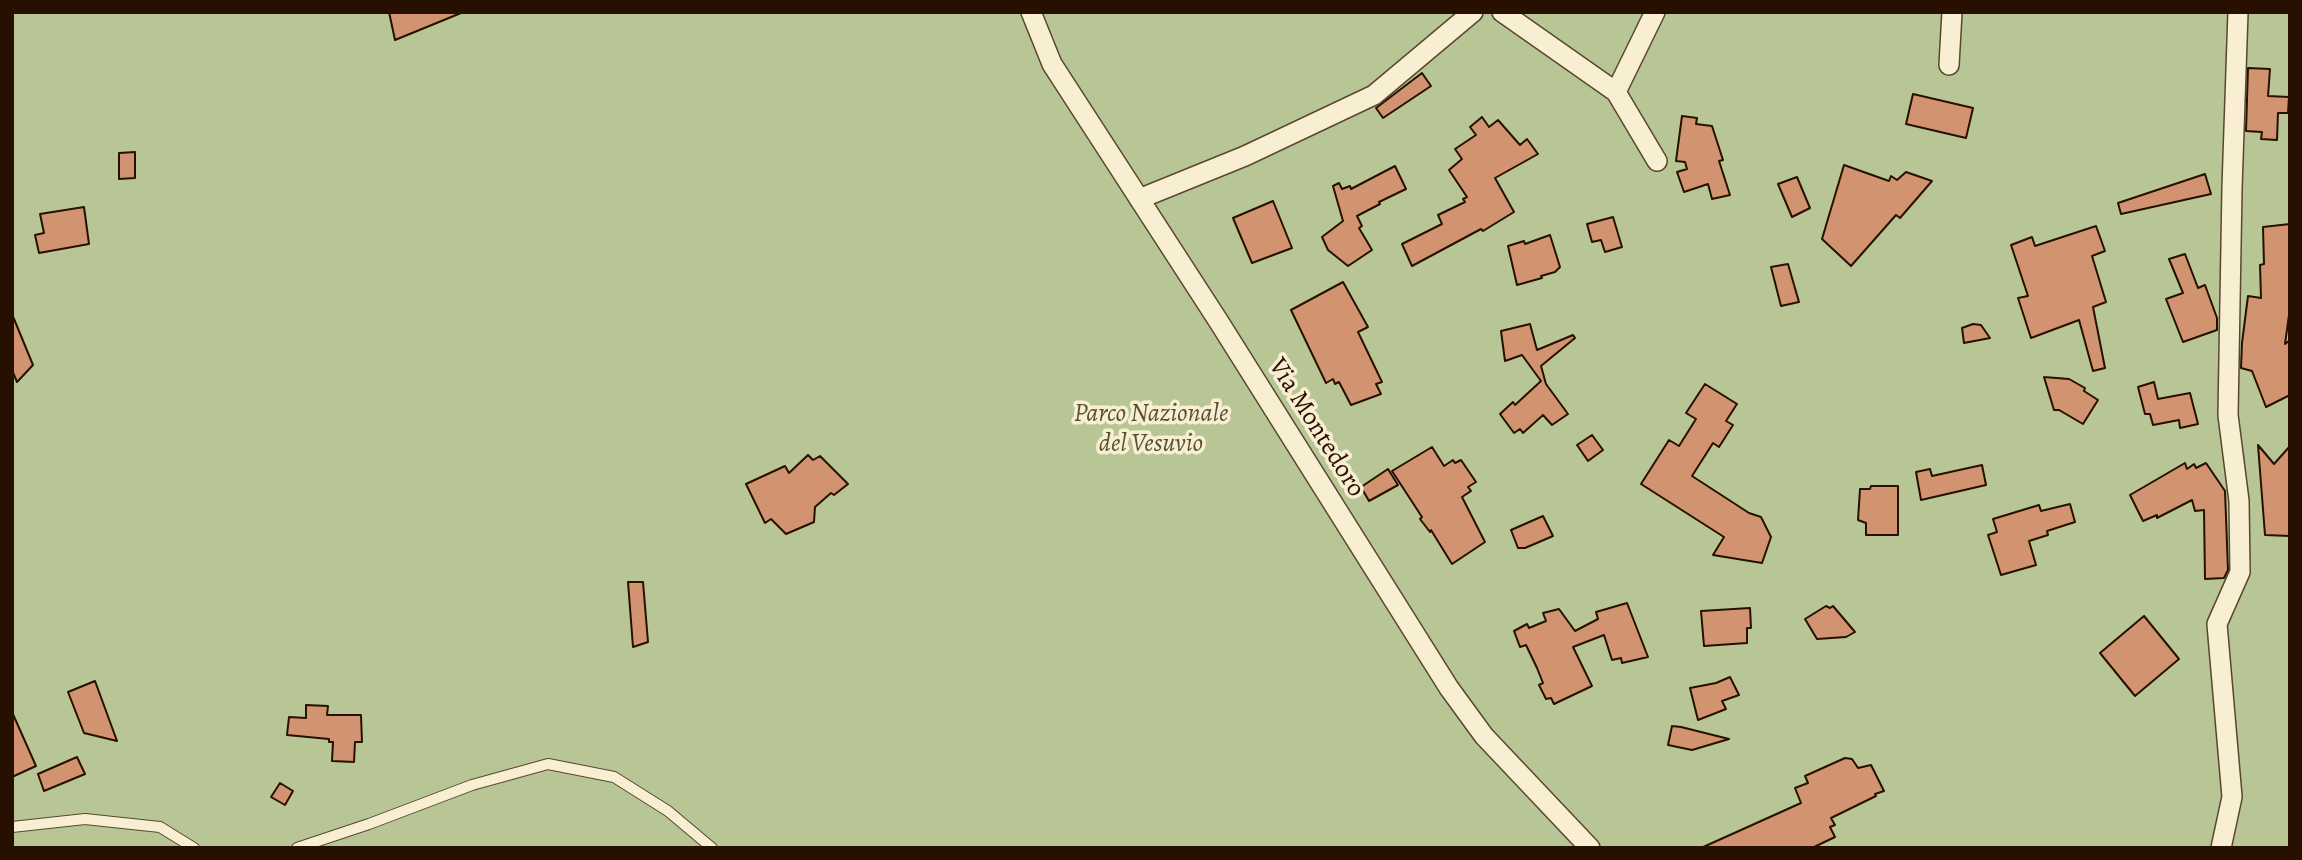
<!DOCTYPE html>
<html>
<head>
<meta charset="utf-8">
<style>
  body { margin:0 }
  #map { position:relative; width:2302px; height:860px; overflow:hidden; background:#f4e6bc; font-family:Alegreya,serif }
  canvas { display:block }
  .frame { position:absolute; inset:0; border:14px solid #271000; pointer-events:none }
</style>
</head>
<body>
<div id="map">
<canvas width="2302" height="860"></canvas>
<div class="frame"></div>
</div>
<script>
const g = document.querySelector('canvas').getContext('2d');
g.lineJoin = 'round';
function fillPath(path, color) { g.fillStyle = color; g.fill(path, 'evenodd'); }
const toPath = rows => new Path2D(rows.map(r => 'M' + r).join(''));
function stroke(path, color, width, dash) { g.strokeStyle = color; g.lineWidth = width; g.lineCap = dash ? 'butt' : 'round'; g.setLineDash(dash || []); g.stroke(path); }
function write(font, color, halo, rows, align = 'center') {
  g.font = font + ' Alegreya,serif'; g.lineWidth = 7; g.setLineDash([]); g.textBaseline = 'middle'; g.strokeStyle = halo; g.fillStyle = color; for (const [text, x, y, turn = 0] of rows) {
    g.save(); g.translate(x, y); g.rotate((+turn || 0) * Math.PI / 180); g.textAlign = isNaN(turn) ? turn : align; if (halo) g.strokeText(text, 0, 0); g.fillText(text, 0, 0); g.restore();
  }
}
fillPath(toPath([
  [12,12,2290,12,2290,848,12,848]
]), '#b7c694');
const building = toPath([
  [389,12,461,12,461,13,395,40,389,12],
  [2248,68,2270,69,2268,96,2289,97,2288,113,2278,113,2277,140,2261,139,2262,132,2246,131,2248,68],
  [1422,73,1431,86,1383,118,1376,108,1422,73],
  [1913,94,1973,108,1966,138,1906,124,1913,94],
  [1682,116,1697,118,1696,124,1712,126,1723,160,1719,161,1730,195,1712,199,1708,184,1684,192,1677,172,1687,169,1685,162,1676,161,1682,116],
  [1482,117,1489,127,1498,120,1520,145,1527,139,1538,154,1495,178,1514,212,1483,231,1481,229,1412,266,1402,244,1442,224,1438,215,1465,202,1463,199,1467,197,1449,170,1462,159,1455,149,1476,135,1470,127,1482,117],
  [135,152,135,178,119,179,119,153,135,152],
  [1844,165,1889,181,1891,176,1897,180,1906,172,1932,181,1900,218,1896,215,1851,266,1822,239,1844,165],
  [1395,166,1406,189,1379,202,1380,204,1357,216,1362,226,1359,228,1372,250,1348,266,1328,250,1322,237,1343,221,1333,186,1339,183,1342,189,1350,186,1351,189,1395,166],
  [2205,174,2211,194,2121,214,2118,203,2205,174],
  [1797,177,1810,208,1792,217,1778,184,1797,177],
  [1273,201,1292,248,1252,263,1233,218,1273,201],
  [84,207,89,244,39,253,35,235,44,233,40,214,84,207],
  [1613,217,1622,247,1605,252,1601,240,1592,242,1587,224,1613,217],
  [2290,224,2290,308,2285,344,2290,340,2290,395,2266,407,2252,371,2241,368,2242,343,2248,296,2261,298,2260,265,2264,264,2263,227,2290,224],
  [2096,226,2105,251,2092,256,2106,302,2093,307,2105,368,2093,371,2079,320,2031,338,2018,298,2028,296,2011,245,2032,237,2035,246,2096,226],
  [1550,235,1560,267,1555,272,1541,276,1542,278,1517,285,1508,246,1524,241,1525,244,1550,235],
  [2185,254,2198,288,2205,285,2217,318,2217,330,2183,342,2166,299,2183,293,2169,259,2185,254],
  [1788,264,1799,302,1781,306,1771,267,1788,264],
  [1343,282,1368,327,1358,332,1382,382,1376,384,1381,394,1351,405,1339,382,1335,384,1333,379,1326,383,1291,310,1343,282],
  [12,314,33,365,17,382,12,370,12,314],
  [1530,324,1537,350,1573,335,1575,338,1541,366,1546,384,1568,414,1552,425,1543,415,1523,433,1520,429,1514,433,1500,414,1513,402,1515,405,1541,381,1522,355,1505,361,1501,331,1530,324],
  [1973,324,1981,325,1990,338,1964,343,1962,328,1973,324],
  [2044,377,2069,379,2085,388,2084,391,2098,400,2083,424,2059,410,2054,410,2044,377],
  [2154,382,2158,399,2190,393,2198,424,2180,428,2179,420,2153,425,2150,414,2145,414,2138,387,2154,382],
  [1705,384,1737,404,1726,421,1733,425,1719,447,1713,443,1692,476,1749,513,1761,517,1771,537,1762,563,1713,555,1724,537,1641,484,1669,440,1679,446,1696,419,1686,413,1705,384],
  [1592,435,1603,450,1588,461,1577,445,1592,435],
  [2258,445,2274,464,2290,446,2290,536,2265,535,2258,445],
  [1432,447,1444,466,1453,460,1455,463,1461,460,1476,482,1468,487,1471,491,1462,497,1485,542,1452,564,1431,530,1430,532,1420,519,1422,517,1392,471,1432,447],
  [808,455,813,460,820,456,848,484,834,495,831,493,815,507,814,522,786,534,771,519,765,523,746,484,785,466,789,473,808,455],
  [2185,463,2187,469,2194,464,2196,468,2206,463,2225,491,2228,570,2224,578,2205,579,2204,510,2195,511,2192,500,2157,518,2157,515,2143,521,2130,495,2185,463],
  [1982,465,1986,485,1921,500,1916,472,1930,469,1932,476,1982,465],
  [1388,469,1398,485,1369,501,1361,487,1388,469],
  [1871,486,1898,486,1898,535,1866,535,1866,523,1858,520,1860,489,1870,489,1871,486],
  [2070,504,2075,522,2047,531,2048,535,2029,541,2036,565,2001,575,1988,535,1997,532,1993,519,2039,505,2041,511,2070,504],
  [1543,516,1553,536,1525,548,1518,548,1511,530,1543,516],
  [628,582,643,582,648,642,633,647,628,582],
  [1627,603,1648,657,1622,663,1621,658,1612,660,1604,635,1573,647,1592,686,1554,704,1551,698,1546,699,1539,685,1543,683,1537,668,1526,645,1520,647,1514,631,1527,624,1529,628,1546,621,1543,613,1559,609,1575,631,1598,619,1596,612,1627,603],
  [1826,606,1830,608,1833,606,1855,632,1846,637,1817,639,1805,619,1826,606],
  [1750,608,1751,628,1747,628,1747,643,1704,646,1701,611,1750,608],
  [2144,616,2179,659,2135,696,2100,653,2144,616],
  [1730,677,1739,695,1722,701,1726,709,1698,720,1690,688,1716,683,1730,677],
  [95,681,117,741,84,733,68,692,95,681],
  [306,705,328,706,327,715,361,715,362,742,355,742,354,762,332,761,333,742,329,742,329,739,287,735,289,717,306,718,306,705],
  [12,712,36,766,12,777,12,712],
  [1672,726,1681,727,1729,739,1692,750,1668,745,1672,726],
  [77,757,85,774,44,791,38,774,77,757],
  [1845,758,1852,759,1858,768,1871,765,1884,791,1875,794,1876,796,1831,818,1835,825,1830,827,1835,837,1812,848,1701,848,1801,803,1795,788,1808,783,1805,776,1845,758],
  [280,783,293,791,285,805,271,797,280,783]
]);
fillPath(building, '#d29470');
stroke(building, '#271000', 2);
const lane = toPath([
  [12,827,85,819,160,827,194,848],
  [297,848,369,824,472,785,548,764,614,777,668,811,712,848]
]);
const street = toPath([
  [1031,12,1052,64,1219,322,1449,688,1484,736,1590,848],
  [1502,12,1616,92,1657,161],
  [1949,65,1952,12],
  [1616,92,1655,12],
  [1139,199,1245,156,1374,95,1473,12],
  [2221,848,2232,797,2217,624,2240,572,2239,501,2228,415,2232,188,2238,12]
]);
stroke(lane, '#5a462f', 12);
stroke(street, '#5a462f', 22);
stroke(lane, '#f8efd3', 10);
stroke(street, '#f8efd3', 19);
write('italic 26px', '#595034', '#f8efd3', [
  ["Parco Nazionale",1151,415],
  ["del Vesuvio",1151,445]
]);
write('26px', '#271000', '#f8efd3', [
  ["Via Montedoro",1316,428,58]
]);
</script>
</body>
</html>
